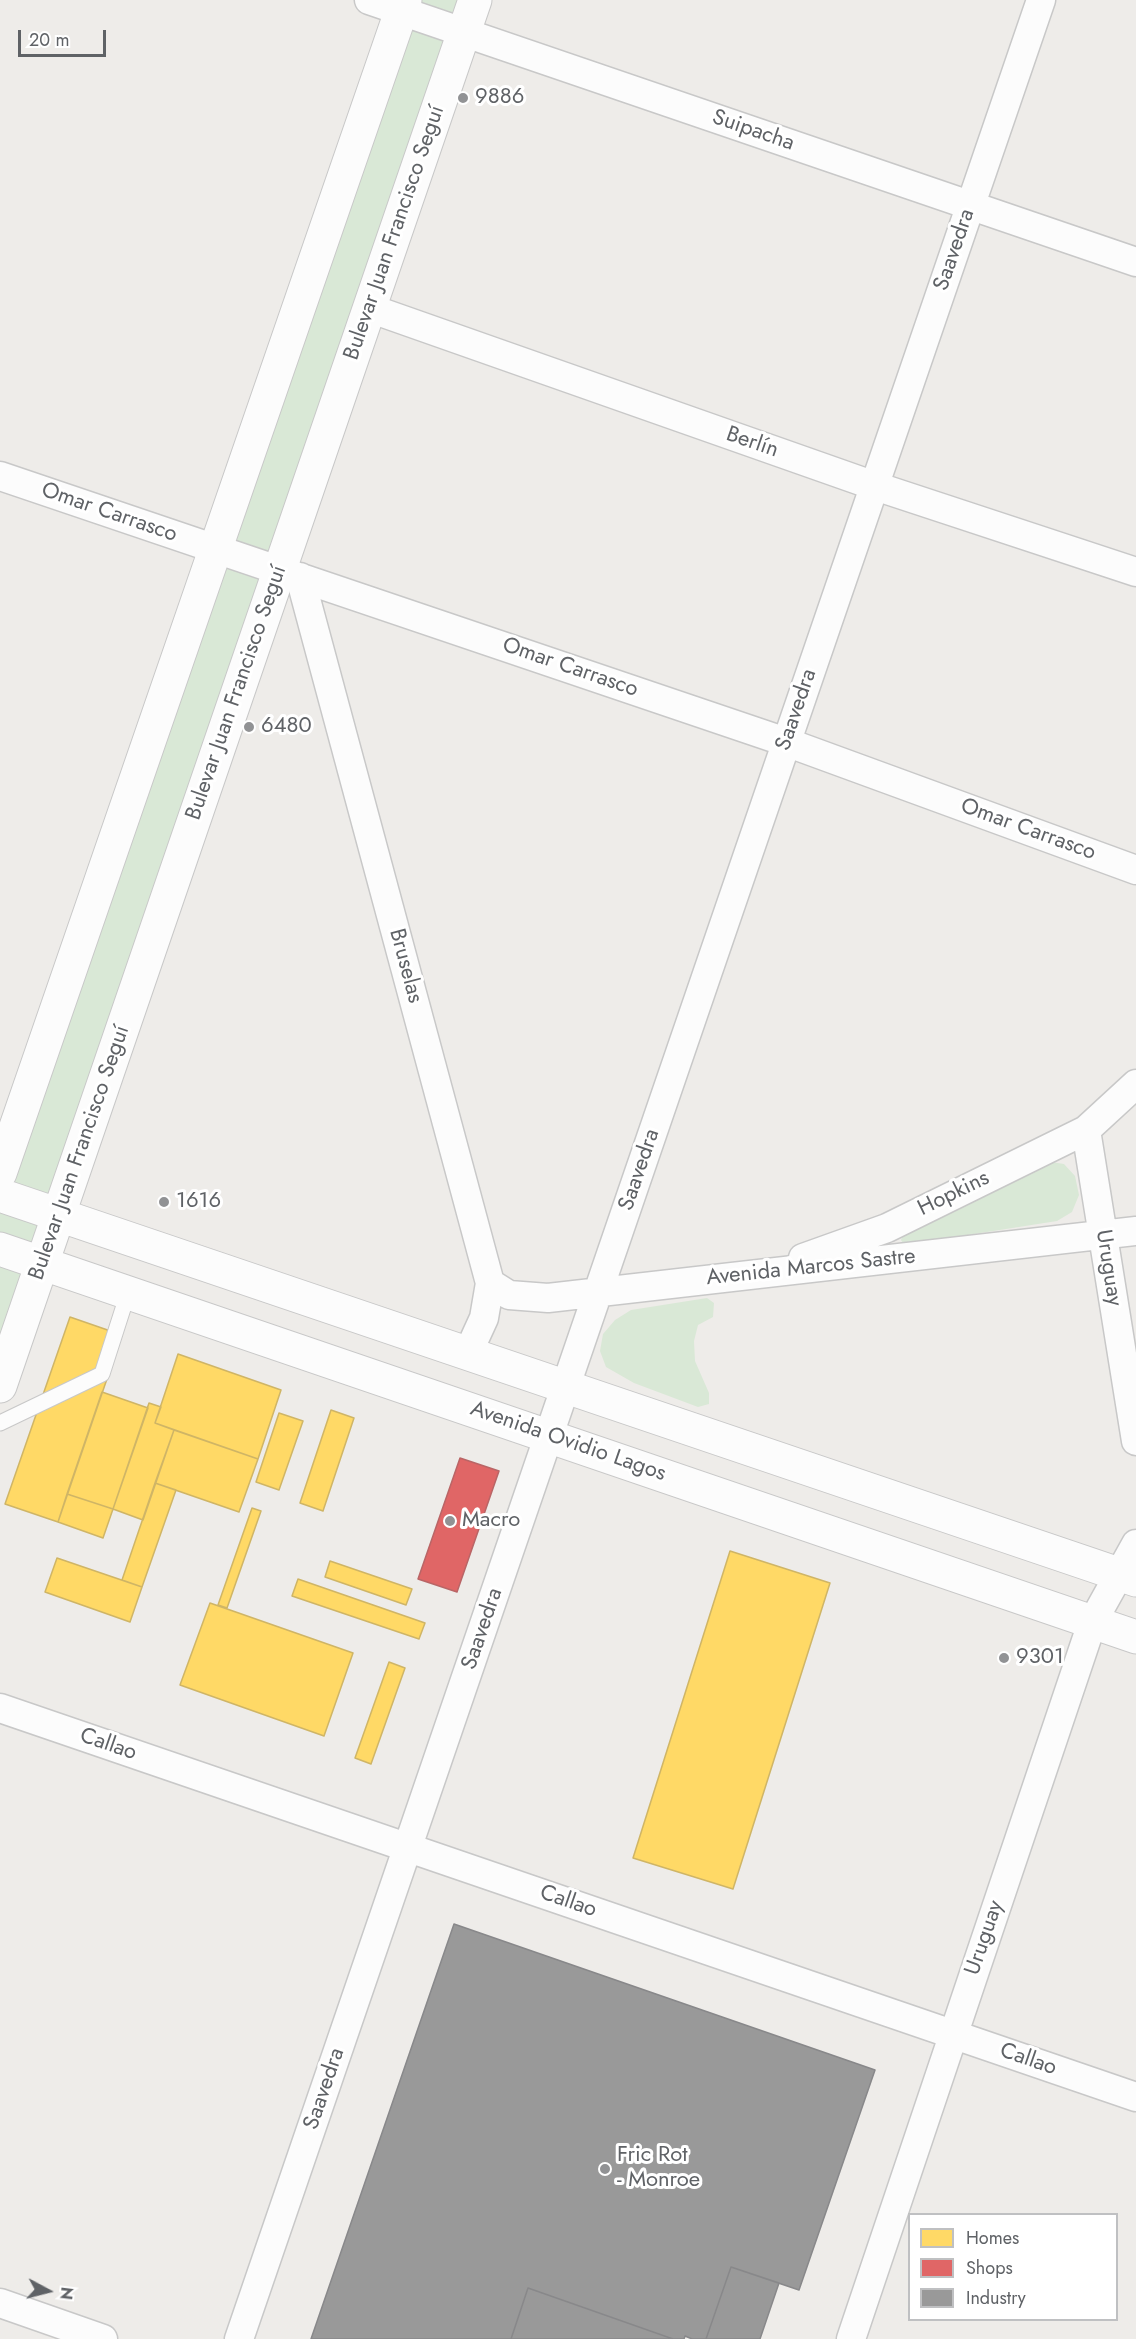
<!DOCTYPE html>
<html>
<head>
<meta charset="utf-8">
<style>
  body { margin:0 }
  #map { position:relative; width:1136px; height:2339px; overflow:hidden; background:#eeece9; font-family:Jost,sans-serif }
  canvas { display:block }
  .legend { position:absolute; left:908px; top:2213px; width:210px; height:108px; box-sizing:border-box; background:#fff; border:2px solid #bfc0c2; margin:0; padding:8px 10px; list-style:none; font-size:18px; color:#5f6266 }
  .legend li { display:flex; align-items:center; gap:12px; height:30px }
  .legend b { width:30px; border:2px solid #bfc0c2 }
  .north { position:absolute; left:18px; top:2261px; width:60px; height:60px; -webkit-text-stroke:4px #fff; paint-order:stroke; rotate:97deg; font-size:16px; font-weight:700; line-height:24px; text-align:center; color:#5f6266 }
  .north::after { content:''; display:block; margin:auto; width:21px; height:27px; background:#5f6266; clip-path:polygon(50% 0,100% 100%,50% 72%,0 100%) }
  .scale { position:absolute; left:18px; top:30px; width:88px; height:27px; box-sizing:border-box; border:3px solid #5f6266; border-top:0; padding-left:8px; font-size:18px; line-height:21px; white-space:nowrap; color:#5f6266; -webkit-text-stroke:4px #fff; paint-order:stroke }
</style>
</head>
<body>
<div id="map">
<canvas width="1136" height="2339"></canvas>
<ul class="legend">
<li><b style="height:16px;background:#ffd966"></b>Homes</li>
<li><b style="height:16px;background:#e06666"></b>Shops</li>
<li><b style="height:16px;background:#999"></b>Industry</li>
</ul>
<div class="north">N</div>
<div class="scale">20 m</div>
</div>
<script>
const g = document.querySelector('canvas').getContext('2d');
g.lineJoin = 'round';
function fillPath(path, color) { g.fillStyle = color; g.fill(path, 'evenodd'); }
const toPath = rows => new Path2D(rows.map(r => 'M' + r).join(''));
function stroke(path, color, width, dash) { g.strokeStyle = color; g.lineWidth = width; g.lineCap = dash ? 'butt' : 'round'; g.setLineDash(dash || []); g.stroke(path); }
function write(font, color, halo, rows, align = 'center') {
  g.font = font + ' Jost,sans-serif'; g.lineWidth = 6; g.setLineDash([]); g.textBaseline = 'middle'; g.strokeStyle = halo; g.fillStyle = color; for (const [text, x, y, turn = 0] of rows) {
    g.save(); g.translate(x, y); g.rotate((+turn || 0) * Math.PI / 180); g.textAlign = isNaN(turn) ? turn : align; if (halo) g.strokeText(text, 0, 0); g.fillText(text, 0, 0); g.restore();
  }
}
fillPath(toPath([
  [405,0,475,0,0,1386,0,1173],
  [1051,1162,1064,1164,1075,1176,1079,1195,1072,1212,1057,1221,904,1245,901,1240,903,1235],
  [707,1298,714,1303,713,1317,698,1325,694,1341,695,1361,709,1393,709,1404,698,1407,634,1383,606,1367,600,1351,603,1334,615,1320,631,1310]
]), '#d9e8d6');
const homes = toPath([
  [70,1317,122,1335,58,1522,5,1504,70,1317],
  [178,1354,281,1390,258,1459,155,1423,178,1354],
  [102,1392,148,1408,113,1509,67,1494,102,1392],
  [149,1403,161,1407,155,1423,174,1430,143,1520,113,1509,149,1403],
  [331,1410,354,1418,323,1511,300,1503,331,1410],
  [279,1413,303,1421,279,1490,256,1482,279,1413],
  [174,1430,258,1459,239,1512,155,1483,174,1430],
  [155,1483,176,1490,142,1587,122,1580,155,1483],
  [67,1494,113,1509,103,1538,58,1522,67,1494],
  [252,1508,261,1511,227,1608,218,1605,252,1508],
  [730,1551,830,1583,733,1889,633,1858,730,1551],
  [57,1558,142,1587,130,1622,45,1592,57,1558],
  [330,1561,412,1589,406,1605,325,1577,330,1561],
  [298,1579,425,1623,419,1639,292,1596,298,1579],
  [210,1603,353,1653,324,1736,180,1685,210,1603],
  [389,1662,405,1668,371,1764,355,1758,389,1662]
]);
fillPath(homes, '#ffd966');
stroke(homes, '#cfb566', 1.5);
const shops = toPath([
  [460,1458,499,1471,457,1592,418,1579,460,1458]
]);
fillPath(shops, '#e06666');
stroke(shops, '#b96566', 1.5);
const industry = toPath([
  [454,1924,875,2070,799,2290,731,2267,706,2339,692,2339,685,2336,684,2339,673,2339,528,2288,511,2339,311,2339,454,1924],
  [731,2267,779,2283,760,2339,706,2339,731,2267],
  [528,2288,673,2339,511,2339,528,2288]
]);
fillPath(industry, '#999');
stroke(industry, '#88888a', 1.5);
const service = toPath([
  [0,1423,102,1374,128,1293]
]);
const minor = toPath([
  [369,0,1136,262],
  [369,308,875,486,1136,572],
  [0,476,786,742,1136,870],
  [300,577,490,1283,484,1318,468,1353],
  [1086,1130,1136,1441],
  [803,1258,887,1228,1086,1130,1136,1084],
  [490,1283,509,1295,548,1298,1136,1231],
  [0,1708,1136,2097],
  [0,2303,103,2339],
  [239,2339,1041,0],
  [851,2339,1092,1623,1136,1544]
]);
const secondary = toPath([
  [0,1173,405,0],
  [0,1195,1136,1580],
  [0,1249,1136,1637],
  [0,1386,475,0]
]);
stroke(service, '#c8c8c8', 17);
stroke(minor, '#c8c8c8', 31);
stroke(secondary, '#c8c8c8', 35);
stroke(service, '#fcfcfc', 15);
stroke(minor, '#fcfcfc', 28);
stroke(secondary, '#fcfcfc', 33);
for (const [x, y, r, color] of [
  [463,98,6,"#919294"],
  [249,727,6,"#919294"],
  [164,1202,6,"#919294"],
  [450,1521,6,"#919294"],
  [1004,1658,6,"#919294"],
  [605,2169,6,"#919294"]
]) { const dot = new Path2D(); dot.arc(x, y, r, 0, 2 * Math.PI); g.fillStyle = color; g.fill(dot); stroke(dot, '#fff', 2); }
write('22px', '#5f6266', '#fff', [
  ["9886",475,98],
  ["6480",261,727],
  ["1616",176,1202],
  ["Macro",462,1521],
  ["9301",1016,1658],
  ["Fric Rot",617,2156],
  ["- Monroe",617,2181]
], 'left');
write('22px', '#5f6266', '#fff', [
  ["Suipacha",753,131,19],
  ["Bulevar Juan Francisco Seguí",395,233,-71],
  ["Saavedra",955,250,-71],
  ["Berlín",752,443,19],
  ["Omar Carrasco",109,513,19],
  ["Omar Carrasco",570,668,19],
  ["Bulevar Juan Francisco Seguí",237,693,-71],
  ["Saavedra",797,710,-71],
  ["Omar Carrasco",1028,830,20],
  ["Bruselas",405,966,75],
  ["Bulevar Juan Francisco Seguí",80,1153,-71],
  ["Saavedra",640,1170,-71],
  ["Hopkins",954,1194,-26],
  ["Avenida Marcos Sastre",811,1268,-6],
  ["Uruguay",1108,1268,81],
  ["Avenida Ovidio Lagos",568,1442,19],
  ["Saavedra",483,1629,-71],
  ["Callao",108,1745,19],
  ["Callao",568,1902,19],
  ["Uruguay",985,1938,-71],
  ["Callao",1028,2060,19],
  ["Saavedra",325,2089,-71]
]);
</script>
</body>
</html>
